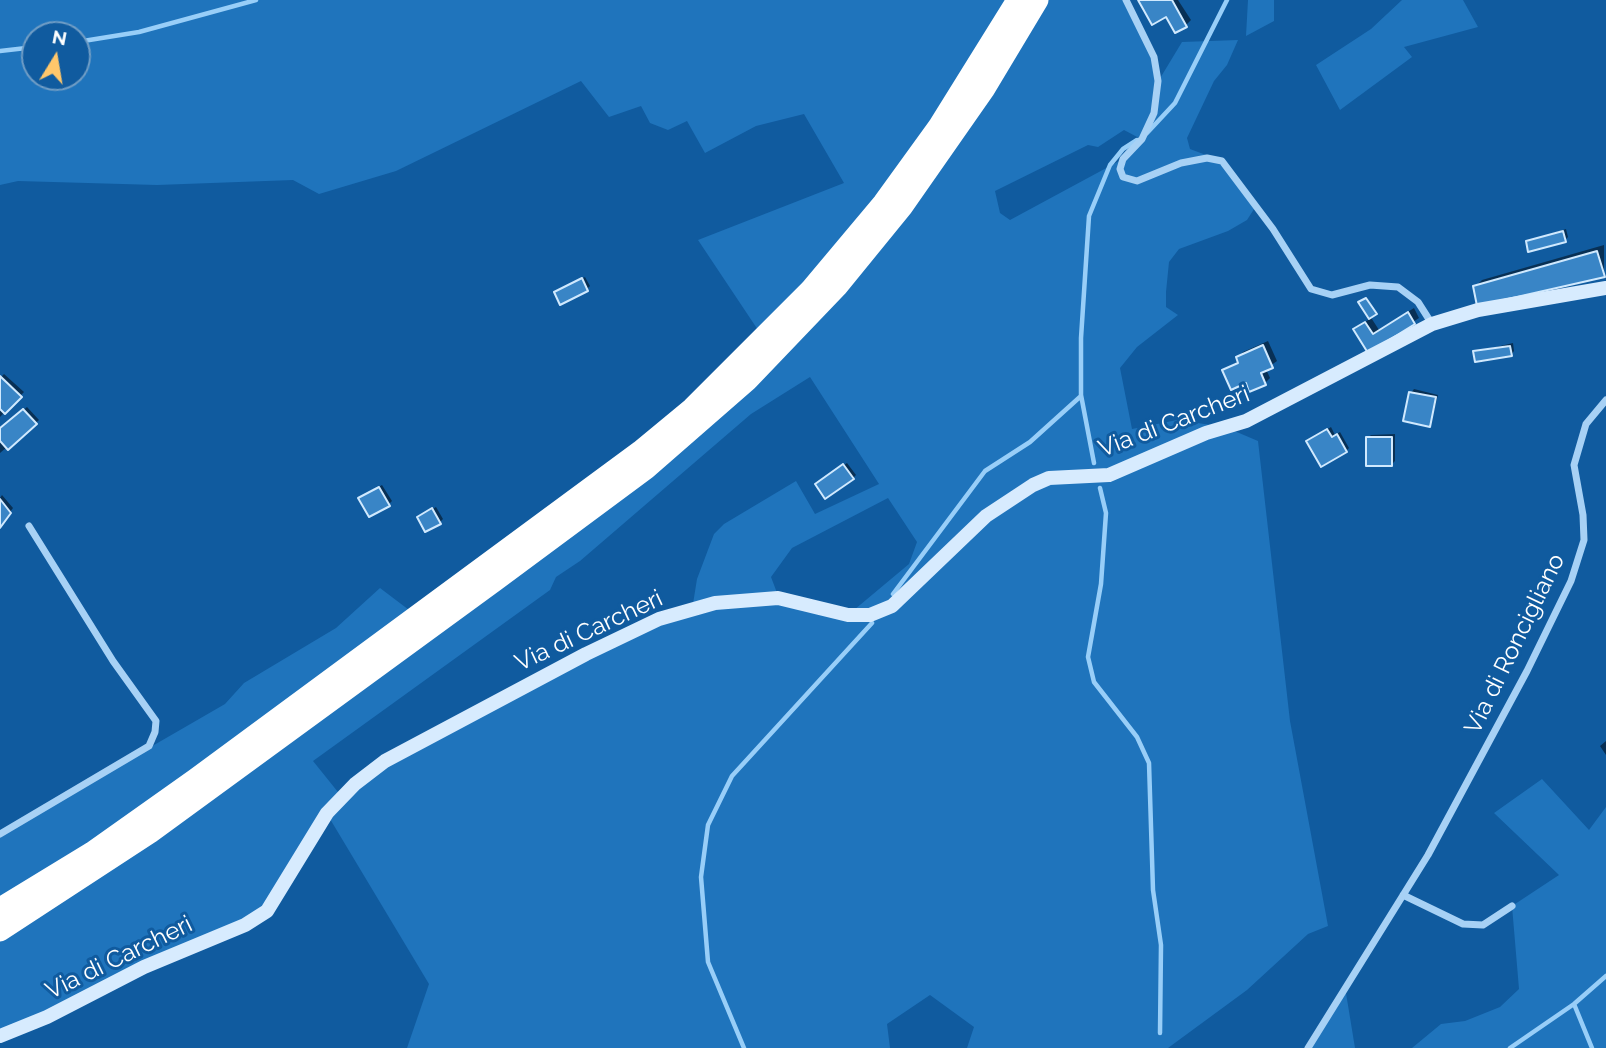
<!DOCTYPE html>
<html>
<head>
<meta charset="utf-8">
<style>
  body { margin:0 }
  #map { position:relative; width:1606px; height:1048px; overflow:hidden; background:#105b9f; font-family:Raleway,sans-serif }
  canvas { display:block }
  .north { position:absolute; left:21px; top:21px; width:70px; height:70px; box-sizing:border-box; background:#105b9f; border:2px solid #709dc5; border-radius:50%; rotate:11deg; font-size:19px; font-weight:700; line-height:28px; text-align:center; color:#fff }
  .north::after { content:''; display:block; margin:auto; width:24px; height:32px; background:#ffc76b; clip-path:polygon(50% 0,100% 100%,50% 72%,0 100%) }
</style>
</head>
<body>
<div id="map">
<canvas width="1606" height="1048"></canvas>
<div class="north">N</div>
</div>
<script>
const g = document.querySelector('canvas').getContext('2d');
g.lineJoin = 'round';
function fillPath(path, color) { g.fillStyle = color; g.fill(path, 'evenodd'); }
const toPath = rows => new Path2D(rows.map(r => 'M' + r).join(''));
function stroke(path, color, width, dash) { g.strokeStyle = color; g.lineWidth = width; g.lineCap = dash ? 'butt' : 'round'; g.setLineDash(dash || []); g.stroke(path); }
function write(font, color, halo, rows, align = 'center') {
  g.font = font + ' Raleway,sans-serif'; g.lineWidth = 6; g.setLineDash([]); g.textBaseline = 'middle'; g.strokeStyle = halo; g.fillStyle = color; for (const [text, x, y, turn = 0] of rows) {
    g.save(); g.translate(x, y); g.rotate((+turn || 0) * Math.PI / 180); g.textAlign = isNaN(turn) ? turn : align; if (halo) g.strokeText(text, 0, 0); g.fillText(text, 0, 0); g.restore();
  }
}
fillPath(toPath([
  [0,0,1017,0,964,87,764,339,698,240,844,183,804,114,756,126,705,153,687,121,668,130,650,123,641,106,609,117,581,81,396,171,319,194,293,180,157,185,18,181,0,185],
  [35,35,77,35,77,77,35,77],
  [1038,0,1126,0,1154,57,1159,80,1182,42,1238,40,1227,65,1214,81,1187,138,1190,149,1222,161,1256,206,1247,220,1228,231,1179,249,1169,262,1166,292,1166,307,1178,315,1137,347,1120,368,1132,429,1177,420,1225,427,1258,441,1290,721,1328,926,1308,934,1247,990,1168,1048,967,1048,974,1027,930,995,887,1024,890,1048,407,1048,429,984,327,814,267,911,0,1036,0,931,703,421],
  [1124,130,1141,139,1123,159,1010,220,1000,213,995,191,1088,145,1098,147],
  [810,377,879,484,815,514,796,481,724,524,714,534,697,579,692,610,586,654,355,784,342,797,313,761,550,590,556,577,580,561,751,414],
  [888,498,917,542,909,564,848,615,779,598,771,577,792,548],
  [1248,0,1274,0,1274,21,1246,36],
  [1402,0,1463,0,1478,27,1404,47,1412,57,1340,110,1316,65,1371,29],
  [380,588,417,616,0,908,0,834,225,704,244,683,336,628],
  [1542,779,1589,830,1606,807,1606,1048,1412,1048,1441,1024,1465,1021,1500,1007,1519,989,1512,906,1559,875,1494,813],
  [1345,987,1355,1048,1308,1048]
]), '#1f74bc');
fillPath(toPath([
  [1140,0,1178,0,1191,20,1186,25],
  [1566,229,1568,237,1565,240,1528,242],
  [1604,245,1604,276,1475,287,1482,280],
  [585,277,590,286,587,289,559,290],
  [1367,298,1376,312,1370,316,1379,330,1414,308,1419,318,1369,351,1361,325,1371,318,1361,302],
  [1268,341,1277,361,1266,369,1270,378,1265,383,1247,381,1224,370,1239,361,1238,358,1243,352],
  [1513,343,1514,351,1511,355,1475,352],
  [4,374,24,392,0,417,0,378],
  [1414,389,1438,395,1430,425,1411,393],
  [27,407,39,420,0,453,0,430],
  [1331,427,1335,435,1340,432,1349,448,1346,451,1312,439],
  [1395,434,1395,461,1392,464,1367,438,1371,435],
  [847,463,856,475,853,478,820,481],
  [382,485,392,501,389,504,364,496],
  [2,495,13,508,0,526,0,498],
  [436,507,443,519,440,522,423,514],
  [1606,741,1606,755,1600,746]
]), '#0007');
stroke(toPath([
  [77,42,139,32,256,0],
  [0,51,35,47],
  [1147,133,1175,103,1227,0],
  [1094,463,1081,395,1081,338,1089,216,1110,165,1123,149,1137,140],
  [1100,488,1106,513,1101,584,1088,657,1094,682,1137,737,1149,763,1153,890,1161,945,1160,1033],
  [893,594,985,471,1030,442,1081,396],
  [1574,1004,1592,1048],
  [744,1048,708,962,701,877,708,825,732,776,872,623],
  [1510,1048,1574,1004,1606,976]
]), '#98cef8', 4.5);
const building = toPath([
  [1138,0,1172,0,1187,27,1175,33,1166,17,1152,25,1138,0],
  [1563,231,1566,242,1528,252,1526,241,1563,231],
  [1597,251,1605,277,1477,306,1473,286,1597,251],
  [582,278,588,291,560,305,554,292,582,278],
  [1366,298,1377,314,1369,319,1358,302,1366,298],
  [1408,312,1415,324,1368,353,1353,329,1365,322,1373,334,1408,312],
  [1263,345,1273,368,1261,373,1266,385,1249,392,1246,383,1231,390,1222,370,1238,363,1236,357,1263,345],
  [1510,346,1512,356,1475,362,1473,351,1510,346],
  [0,376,22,397,5,414,0,409,0,376],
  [1409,392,1436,397,1430,427,1403,421,1409,392],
  [23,409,37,424,8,450,0,441,0,428,23,409],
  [1327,429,1332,437,1337,434,1347,452,1321,467,1306,441,1327,429],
  [1366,437,1392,437,1392,466,1366,466,1366,437],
  [843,464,854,479,825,499,815,484,843,464],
  [379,487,390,506,369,517,358,498,379,487],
  [0,499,11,513,0,528,0,499],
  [432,508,441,524,425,532,417,517,432,508]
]);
fillPath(building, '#3985c6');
stroke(building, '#d0e9fe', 2);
stroke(toPath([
  [1126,0,1154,57,1158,81,1154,113,1142,139,1123,159,1120,169,1123,177,1137,181,1181,163,1207,158,1222,161,1273,229,1311,289,1332,295,1370,285,1398,287,1418,302,1432,324],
  [0,834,149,746,155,732,156,721,113,661,29,526],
  [1403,895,1463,924,1483,925,1512,906],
  [1308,1048,1428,855,1527,671,1571,581,1584,540,1583,515,1574,465,1586,424,1606,400]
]), '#a7d1f5', 7);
stroke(toPath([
  [0,1036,47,1017,144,967,245,925,267,911,327,813,355,784,385,761,586,654,659,619,715,603,778,598,848,615,870,615,892,606,986,516,1033,485,1049,478,1109,475,1206,433,1246,421,1432,324,1478,310,1606,288]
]), '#d7ebfe', 14);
stroke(toPath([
  [0,908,92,852,195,779,640,451,692,408,810,290,883,203,938,127,1017,0],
  [0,931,150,833,495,581,646,469,748,380,837,287,903,206,984,90,1038,0]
]), '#fff', 21);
write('24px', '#fff', '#105b9f', [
  ["Via di Carcheri",1174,422,-21],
  ["Via di Carcheri",589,631,-25],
  ["Via di Roncigliano",1515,644,-64],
  ["Via di Carcheri",119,958,-26]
]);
</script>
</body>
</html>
